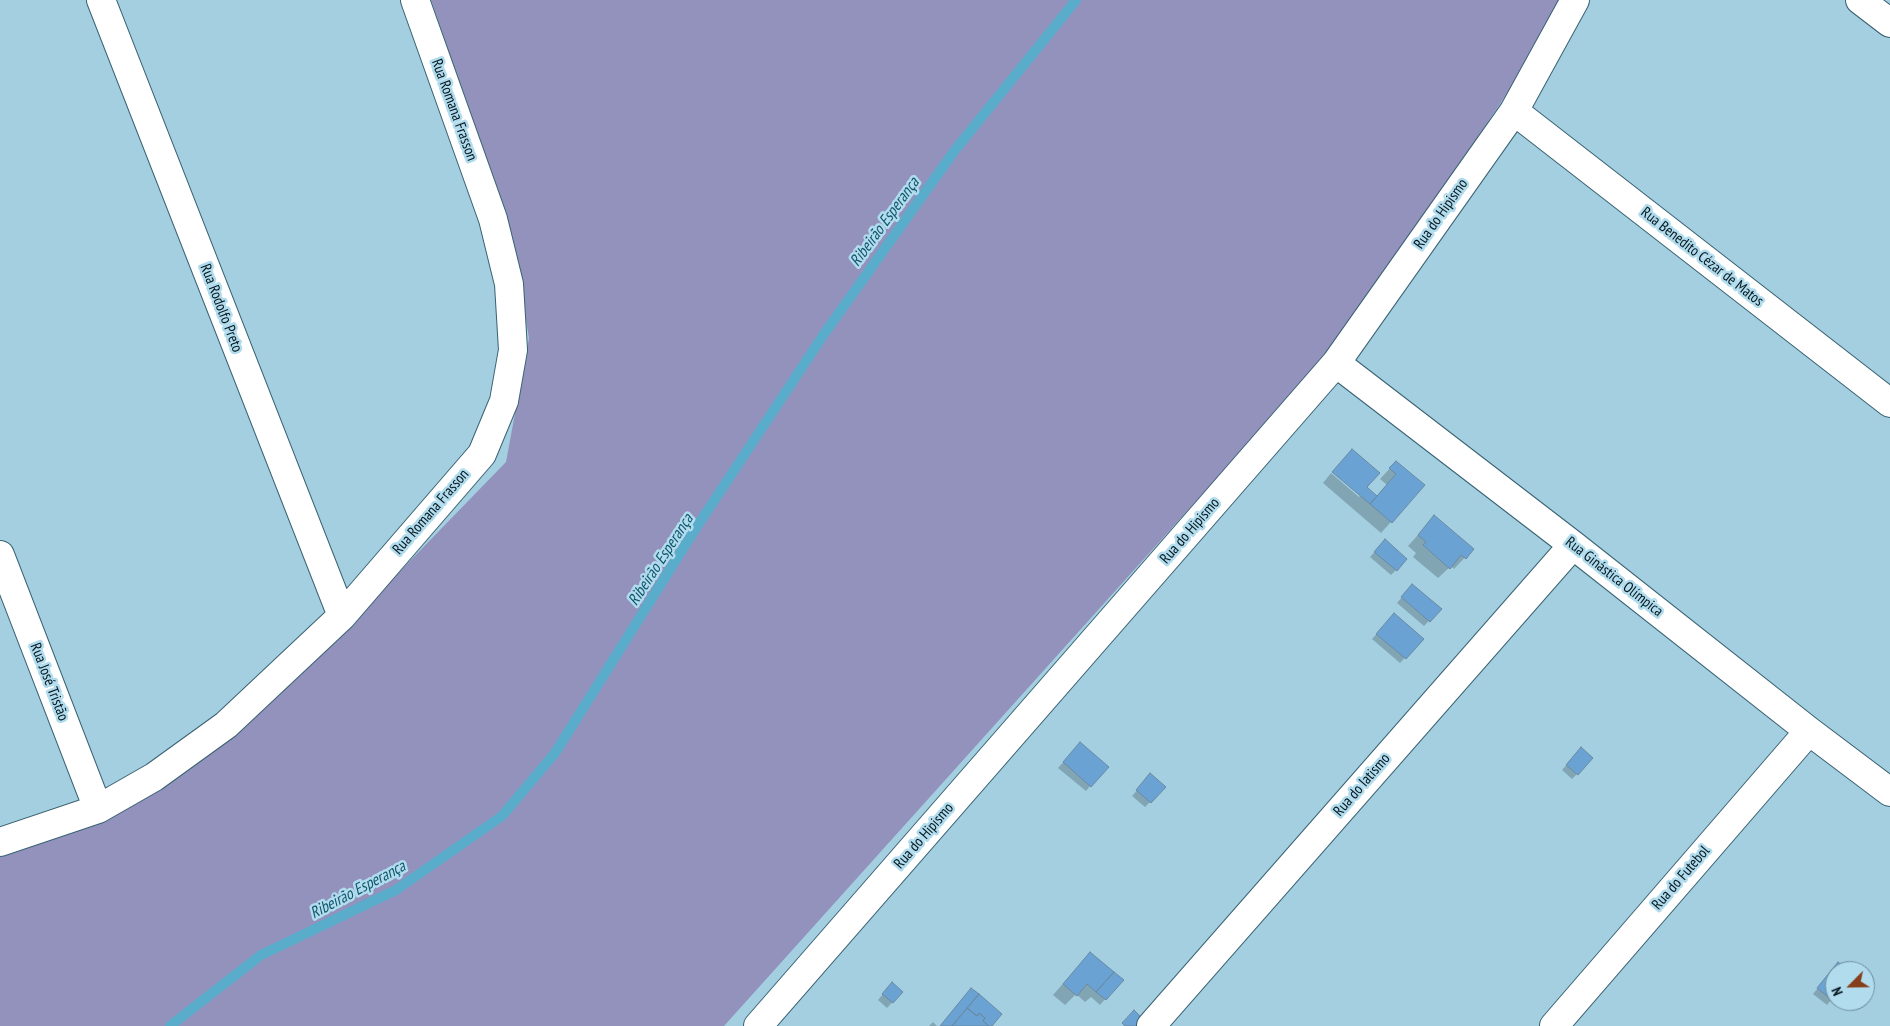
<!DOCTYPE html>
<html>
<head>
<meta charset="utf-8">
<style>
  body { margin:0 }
  #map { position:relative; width:1890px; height:1026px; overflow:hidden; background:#a3cfe1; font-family:"PT Sans Narrow",sans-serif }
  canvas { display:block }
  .north { position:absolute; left:1825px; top:961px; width:50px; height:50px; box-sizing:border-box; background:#b0dcee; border:1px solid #6c8c9a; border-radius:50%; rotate:247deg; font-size:14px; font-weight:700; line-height:20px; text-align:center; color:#05151c }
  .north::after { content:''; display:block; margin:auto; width:18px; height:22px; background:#863f1c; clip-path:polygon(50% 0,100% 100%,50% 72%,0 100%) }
</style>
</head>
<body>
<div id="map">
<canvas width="1890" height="1026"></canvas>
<div class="north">N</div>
</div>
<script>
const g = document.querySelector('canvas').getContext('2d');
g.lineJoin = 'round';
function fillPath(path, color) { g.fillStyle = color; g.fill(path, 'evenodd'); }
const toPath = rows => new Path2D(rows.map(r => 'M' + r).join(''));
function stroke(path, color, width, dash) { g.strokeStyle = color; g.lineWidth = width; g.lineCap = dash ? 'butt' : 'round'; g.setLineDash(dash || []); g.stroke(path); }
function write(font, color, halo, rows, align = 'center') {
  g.font = font + ' "PT Sans Narrow",sans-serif'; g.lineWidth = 5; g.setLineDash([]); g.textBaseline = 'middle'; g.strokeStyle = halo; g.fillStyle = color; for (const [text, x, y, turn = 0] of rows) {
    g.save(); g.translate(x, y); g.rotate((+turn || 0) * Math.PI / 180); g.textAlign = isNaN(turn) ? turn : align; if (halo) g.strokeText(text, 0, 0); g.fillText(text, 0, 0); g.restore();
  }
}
fillPath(toPath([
  [431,0,1570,0,1340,341,724,1026,0,1026,0,841,76,813,339,634,506,462,529,338,510,231]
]), '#9292bd');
fillPath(toPath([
  [1396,462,1423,486,1381,533,1323,483,1331,473,1359,497,1365,488,1376,497,1387,485,1380,479],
  [1434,517,1472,550,1454,569,1451,566,1438,578,1413,557,1416,553,1408,546],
  [1380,546,1396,570,1391,575,1370,557],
  [1407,591,1440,609,1424,626,1397,603],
  [1389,620,1422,639,1400,663,1372,639],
  [1075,749,1090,786,1086,791,1058,768],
  [1576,754,1577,774,1572,779,1562,770],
  [1146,780,1150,802,1145,807,1132,796],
  [1090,953,1122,980,1100,1005,1091,997,1085,1002,1076,994,1065,1005,1053,995],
  [1838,963,1847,971,1835,971,1835,995,1827,1005,1813,994],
  [887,989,902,992,887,1008,878,1000],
  [933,1022,937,1026,929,1026]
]), '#0003');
stroke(toPath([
  [170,1026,261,955,396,890,502,816,555,753,694,531,824,334,955,150,1076,0]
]), '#59acca', 10);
const building = toPath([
  [1352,449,1380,473,1367,487,1377,496,1370,504,1332,472,1352,449],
  [1396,461,1425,485,1392,523,1370,504,1396,474,1389,468,1396,461],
  [1434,515,1474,549,1466,559,1461,555,1450,569,1423,545,1426,542,1418,535,1434,515],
  [1385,539,1407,559,1397,571,1374,552,1385,539],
  [1412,584,1442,609,1430,622,1401,597,1412,584],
  [1394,613,1424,639,1406,659,1376,634,1394,613],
  [1080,742,1109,767,1091,787,1063,762,1080,742],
  [1581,747,1593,758,1578,775,1566,765,1581,747],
  [1150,773,1166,787,1151,803,1136,790,1150,773],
  [1090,952,1114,972,1096,992,1087,984,1077,996,1063,984,1090,952],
  [1838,962,1849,971,1835,971,1835,997,1833,1001,1817,988,1838,962],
  [1114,972,1124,980,1106,1000,1096,992,1114,972],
  [892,982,903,992,893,1003,882,994,892,982],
  [971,988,979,994,952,1026,940,1026,971,988],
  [979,994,1002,1014,992,1026,989,1026,983,1021,985,1018,979,1013,977,1016,967,1008,979,994],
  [967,1008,977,1016,979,1013,985,1018,983,1021,989,1026,952,1026,967,1008],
  [1134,1010,1145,1021,1141,1026,1125,1026,1122,1023,1134,1010]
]);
fillPath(building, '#6aa3d3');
stroke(building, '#6a89a2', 1);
const minor = toPath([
  [101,0,342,616],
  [1860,0,1890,23],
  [1514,111,1890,403],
  [1336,363,1573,545,1809,731,1890,792],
  [0,555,98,809],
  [0,842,98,809,154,777,226,725,342,616,482,454,504,401,513,350,509,284,493,219,415,0],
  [758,1026,1336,363,1514,111,1575,0],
  [1151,1026,1573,545],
  [1554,1026,1809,731]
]);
stroke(minor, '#3a6272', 30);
stroke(minor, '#fff', 28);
write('15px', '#05151c', '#b0dcee', [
  ["Rua Romana Frasson",454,110,70],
  ["Rua do Hipismo",1441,214,-55],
  ["Rua Benedito Cézar de Matos",1702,257,38],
  ["Rua Rodolfo Preto",221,308,69],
  ["Rua Romana Frasson",431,512,-49],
  ["Rua do Hipismo",1190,531,-49],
  ["Rua Ginástica Olímpica",1614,577,38],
  ["Rua José Tristão",49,682,69],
  ["Rua do Iatismo",1362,785,-49],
  ["Rua do Hipismo",924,836,-49],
  ["Rua do Futebol",1681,878,-49]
]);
write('italic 16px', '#11556b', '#b0dcee', [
  ["Ribeirão Esperança",885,222,-54],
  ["Ribeirão Esperança",661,560,-57],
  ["Ribeirão Esperança",358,890,-28]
]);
</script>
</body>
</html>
